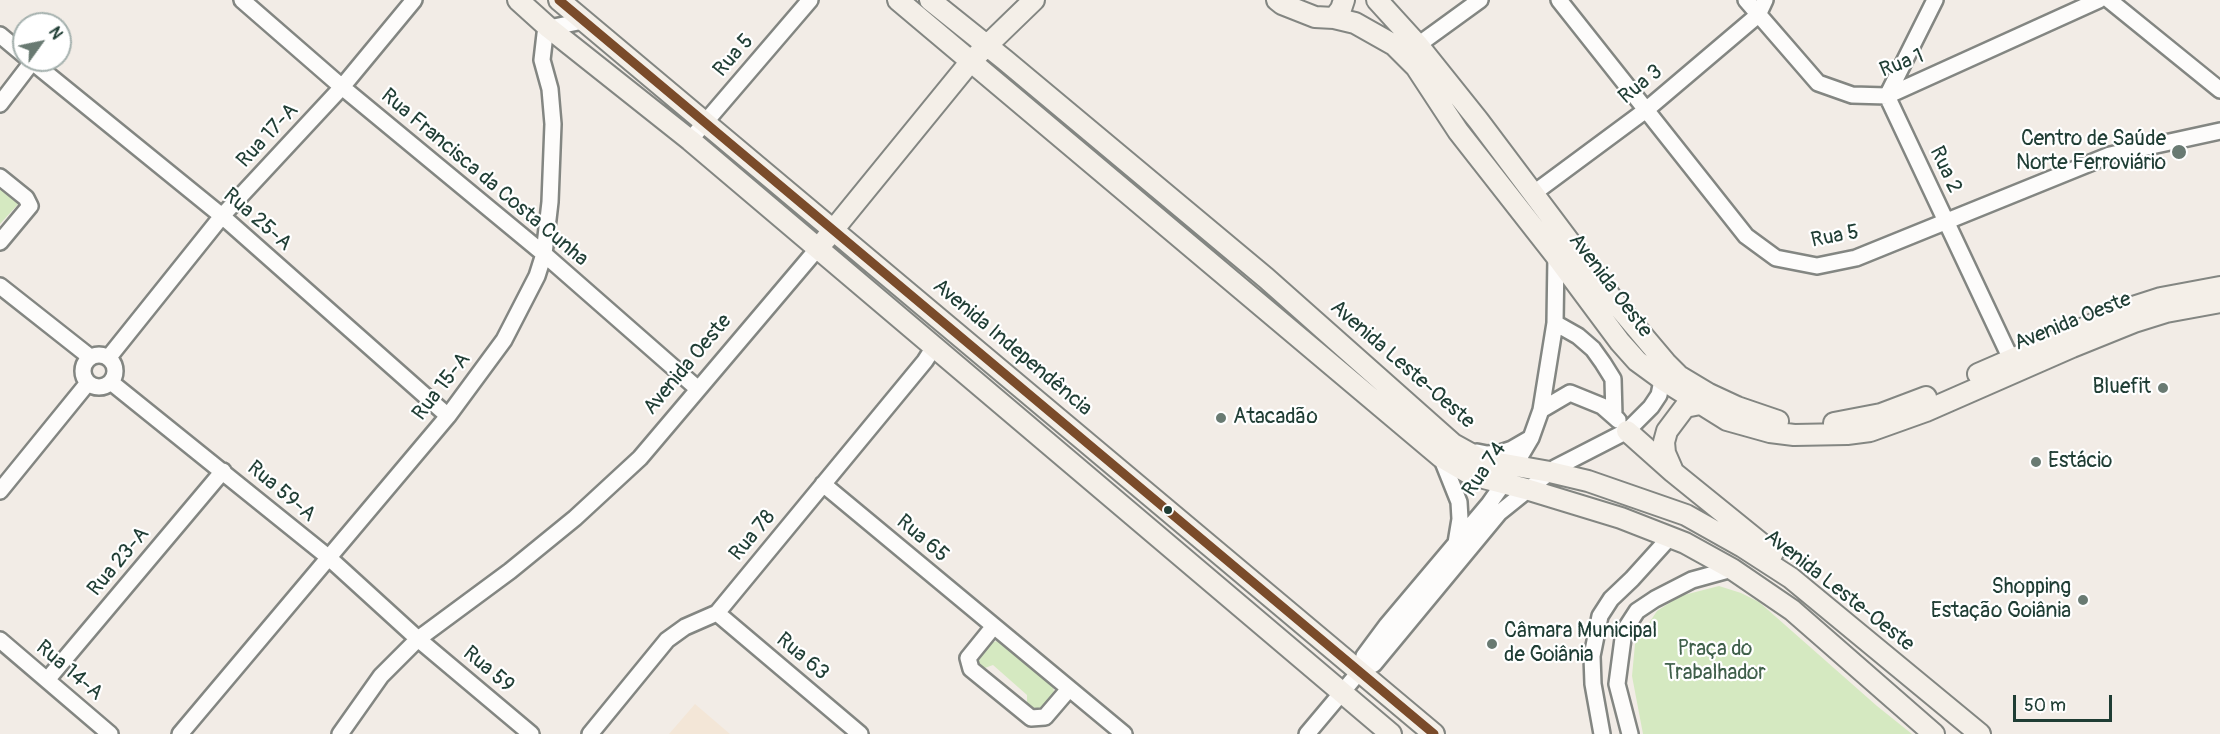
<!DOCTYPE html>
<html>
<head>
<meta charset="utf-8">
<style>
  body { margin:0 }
  #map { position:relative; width:2220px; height:734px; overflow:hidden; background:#f2ece6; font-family:Pangolin,sans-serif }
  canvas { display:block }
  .north { position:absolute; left:12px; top:12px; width:60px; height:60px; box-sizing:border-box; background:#fff; border:2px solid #a5b1ae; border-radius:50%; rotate:57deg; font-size:16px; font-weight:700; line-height:24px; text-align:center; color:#1f3d34 }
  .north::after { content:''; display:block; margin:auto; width:21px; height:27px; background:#697a72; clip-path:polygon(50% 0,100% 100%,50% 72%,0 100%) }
  .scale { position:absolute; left:2013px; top:695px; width:99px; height:27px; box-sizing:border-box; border:3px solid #1f3d34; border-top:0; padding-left:8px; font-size:18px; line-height:21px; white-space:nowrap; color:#1f3d34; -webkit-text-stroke:4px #fff; paint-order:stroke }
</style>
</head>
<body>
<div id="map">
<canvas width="2220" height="734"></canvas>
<div class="north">N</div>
<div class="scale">50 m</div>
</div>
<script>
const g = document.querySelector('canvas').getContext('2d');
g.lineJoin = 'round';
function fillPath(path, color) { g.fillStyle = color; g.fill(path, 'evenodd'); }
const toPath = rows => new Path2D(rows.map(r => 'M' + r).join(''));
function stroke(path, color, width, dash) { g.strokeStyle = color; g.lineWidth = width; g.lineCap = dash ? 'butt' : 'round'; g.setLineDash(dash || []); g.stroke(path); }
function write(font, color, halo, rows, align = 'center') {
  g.font = font + ' Pangolin,sans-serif'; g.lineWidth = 4.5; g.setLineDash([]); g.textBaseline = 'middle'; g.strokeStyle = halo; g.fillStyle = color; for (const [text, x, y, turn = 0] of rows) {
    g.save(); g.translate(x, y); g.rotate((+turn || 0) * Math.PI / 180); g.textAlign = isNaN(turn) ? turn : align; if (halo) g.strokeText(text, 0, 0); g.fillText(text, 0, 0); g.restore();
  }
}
fillPath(toPath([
  [695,704,730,734,669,734]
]), '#f3e6d7');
fillPath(toPath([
  [0,184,21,201,0,224],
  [1719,586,1741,593,1759,602,1877,706,1912,734,1643,734,1632,676,1635,644,1657,611,1680,596],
  [998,641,1053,685,1054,693,1041,709,1033,710,1027,705,1027,695,993,665,982,669,976,664,975,659,988,643]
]), '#d5e9c1');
const minor = toPath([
  [242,0,342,87,544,254,698,389],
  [1559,0,1746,236,1776,258,1817,266,1856,258,2110,155,2220,131],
  [1746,0,1818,83,1852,95,1887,96,2099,0],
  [1935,0,1887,96,2011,359],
  [2109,0,2220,90],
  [0,35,24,55],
  [1418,45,1480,0],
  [30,60,222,216,448,416],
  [0,104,32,62],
  [690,140,810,0],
  [0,177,26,198,30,206,0,242],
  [1534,193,1646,110,1758,15,1765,0],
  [0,286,90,357],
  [1555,323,1578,336,1593,349,1603,363,1613,379,1614,416],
  '83 371a16 16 0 1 1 32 0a16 16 0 1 1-32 0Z',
  [109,357,222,216,342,87,414,0],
  [112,383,328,557,418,639,531,734],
  [1541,410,1570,393,1602,406,1618,420],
  [1477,452,1487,454,1500,453,1512,449,1531,438],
  [1441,457,1459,502,1460,519,1456,543],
  [823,484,1124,734],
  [0,491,87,384],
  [717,613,860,734],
  [994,626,968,658,971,669,1031,718,1045,717,1069,689],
  [0,640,110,734],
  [1360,671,1374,664,1499,513,1555,468,1627,431,1651,407,1659,395,1664,371],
  [47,680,223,471],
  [180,734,448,416,504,340,537,276,544,254,550,202,553,124,550,89,542,60,545,34,549,28,583,21],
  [340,734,381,676,418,639,510,571,575,518,640,458,818,248],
  [590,734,667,640,685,627,717,613,925,361,934,347],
  [1307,734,1360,671,1364,656,1387,625,1489,504,1508,477,1531,438,1541,410,1555,323,1556,256],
  [1602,734,1593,684,1592,656,1600,616,1611,599,1632,579,1670,537],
  [1630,734,1617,684,1624,631,1637,611,1655,599,1692,580,1732,569]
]);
const major = toPath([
  [518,0,549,28,690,140,1391,734],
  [559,0,1434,734],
  [898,0,1441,457,1472,475,1526,489,1621,518,1685,543,1732,569,1792,610,1934,734],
  [930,0,1005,60,1266,278,1453,444,1482,460,1550,472,1588,481,1686,515,1743,547,1791,578,1980,734],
  [1277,0,1282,4,1315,17,1334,18,1355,23,1394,45,1416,67,1458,131,1556,256,1620,342,1637,361,1663,380,1727,420,1770,432,1794,435,1847,434,1870,431,1926,411,2072,347,2134,322,2166,312,2220,302],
  [1377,0,1418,45,1478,120,1617,305,1666,363,1679,376,1709,394,1737,407,1778,421],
  [1334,18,1341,9,1344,0],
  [825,240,971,61,1034,0],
  [1978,374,2130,308,2161,298,2220,287],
  [1834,423,1881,414,1926,397],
  [1627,431,1673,472,1773,553],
  [1672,469,1665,453,1664,442,1667,431,1685,407,1700,404]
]);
stroke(minor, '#838682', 20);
stroke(major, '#838682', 24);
stroke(minor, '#fdfcfb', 15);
stroke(major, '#f4efe8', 20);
stroke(toPath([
  [559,0,1434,734]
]), '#7a4b2a', 9);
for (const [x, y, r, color] of [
  [2179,152,8,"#697a72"],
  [2163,388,6,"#697a72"],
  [1221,418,6,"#697a72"],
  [2036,462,6,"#697a72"],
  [1168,510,5,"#1f3d34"],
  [2083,600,6,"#697a72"],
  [1492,644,6,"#697a72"]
]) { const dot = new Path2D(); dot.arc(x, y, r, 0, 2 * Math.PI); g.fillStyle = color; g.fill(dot); stroke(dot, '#fff', 2); }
write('21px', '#1f3d34', '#fff', [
  ["Rua 5",734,56,-49],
  ["Rua 1",1902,64,-21],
  ["Rua 3",1641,85,-39],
  ["Rua 17-A",268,136,-47],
  ["Rua 2",1945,170,65],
  ["Rua Francisca da Costa Cunha",484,178,40],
  ["Rua 25-A",257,220,41],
  ["Rua 5",1835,237,-11],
  ["Avenida Oeste",1610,286,53],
  ["Avenida Oeste",2073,322,-22],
  ["Avenida Independência",1012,348,40],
  ["Avenida Oeste",688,365,-50],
  ["Avenida Leste-Oeste",1402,365,41],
  ["Rua 15-A",442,387,-52],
  ["Rua 74",1485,470,-56],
  ["Rua 59-A",281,492,40],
  ["Rua 78",753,536,-50],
  ["Rua 65",922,539,40],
  ["Rua 23-A",119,562,-50],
  ["Avenida Leste-Oeste",1839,591,38],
  ["Rua 63",802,657,40],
  ["Rua 59",488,670,40],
  ["Rua 14-A",69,671,40]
]);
write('21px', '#1f3d34', '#fff', [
  ["Centro de Saúde",2166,140],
  ["Norte Ferroviário",2166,164],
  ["Bluefit",2151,388],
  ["Atacadão",1233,418,"left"],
  ["Estácio",2048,462,"left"],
  ["Shopping",2071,588],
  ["Estação Goiânia",2071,612],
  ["Câmara Municipal",1504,632,"left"],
  ["de Goiânia",1504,656,"left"]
], 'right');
write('21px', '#3f5f4a', '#fff', [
  ["Praça do",1715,650],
  ["Trabalhador",1715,674]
]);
</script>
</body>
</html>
